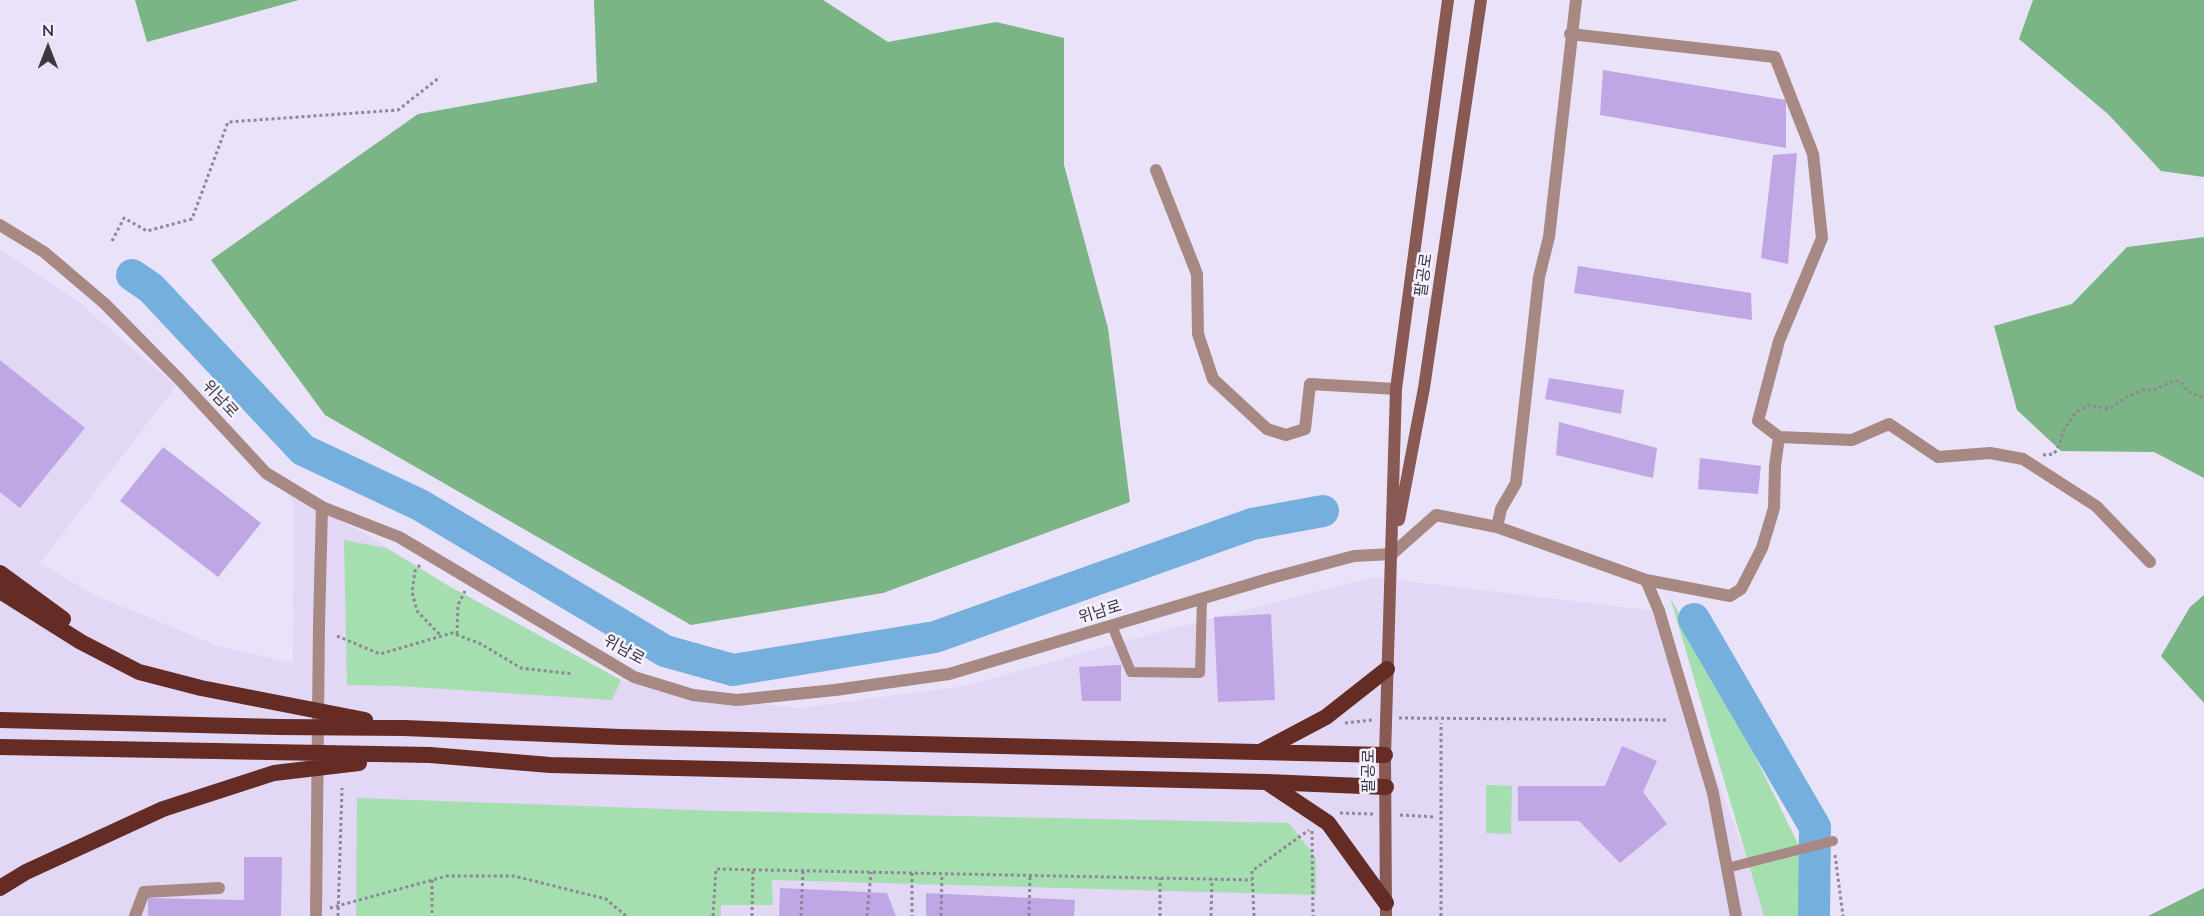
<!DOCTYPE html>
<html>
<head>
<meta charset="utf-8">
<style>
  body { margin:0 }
  #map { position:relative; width:2204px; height:916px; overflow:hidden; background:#eae2f8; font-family:Mulish,sans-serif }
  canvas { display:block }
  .north { position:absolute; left:18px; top:18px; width:60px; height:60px; -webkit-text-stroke:4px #f6f1ff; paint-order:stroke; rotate:0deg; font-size:16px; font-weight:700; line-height:24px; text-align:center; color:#3d3942 }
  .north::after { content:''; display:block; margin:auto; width:21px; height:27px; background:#3d3942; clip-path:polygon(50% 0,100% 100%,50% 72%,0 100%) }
</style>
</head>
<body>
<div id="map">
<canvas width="2204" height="916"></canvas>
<div class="north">N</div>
</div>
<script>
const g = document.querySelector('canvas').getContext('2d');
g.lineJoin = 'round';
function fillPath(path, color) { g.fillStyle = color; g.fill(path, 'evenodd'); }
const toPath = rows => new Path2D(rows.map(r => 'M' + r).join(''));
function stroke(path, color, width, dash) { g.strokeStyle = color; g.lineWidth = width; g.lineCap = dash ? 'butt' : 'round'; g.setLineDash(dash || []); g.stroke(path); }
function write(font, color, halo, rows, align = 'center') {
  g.font = font + ' Mulish,"Noto Sans KR",sans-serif'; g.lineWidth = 5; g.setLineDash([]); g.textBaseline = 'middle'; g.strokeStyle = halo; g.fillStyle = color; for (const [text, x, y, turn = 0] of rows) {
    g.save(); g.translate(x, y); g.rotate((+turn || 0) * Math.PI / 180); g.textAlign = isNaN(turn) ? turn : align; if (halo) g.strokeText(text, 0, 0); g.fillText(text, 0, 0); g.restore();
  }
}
fillPath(toPath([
  [0,250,75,299,176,386,40,563,94,595,218,646,293,663,294,504,287,493,371,537,449,586,621,680,686,697,800,708,965,686,1133,639,1373,577,1656,611,1748,863,1764,916,0,916]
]), '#e2d7f4');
fillPath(toPath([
  [344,540,386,548,449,586,621,680,612,700,399,686,347,685],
  [1670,597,1734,713,1805,858,1811,916,1764,916],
  [1486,785,1512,786,1511,834,1486,833],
  [357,798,722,811,1289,823,1316,858,1316,895,772,880,773,905,721,905,721,916,356,916]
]), '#a6dfaf');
fillPath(toPath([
  [135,0,299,0,147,42],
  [594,0,823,0,888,42,996,22,1064,38,1064,165,1108,328,1130,502,883,593,691,625,325,415,211,260,418,114,597,82],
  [2033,0,2204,0,2204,177,2161,171,2108,114,2019,39],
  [2204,237,2204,478,2154,452,2061,451,2017,410,1994,326,2072,304,2127,247],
  [2204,595,2204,703,2161,656,2190,607],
  [2204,888,2204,916,2148,916]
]), '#7bb585');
stroke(toPath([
  [132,275,151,288,303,450,420,505,665,651,733,670,935,637,1252,524,1323,511],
  [1694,619,1815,827,1814,916]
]), '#74afdd', 32);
fillPath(toPath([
  [1603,70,1786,100,1786,148,1600,115],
  [1797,153,1788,264,1761,258,1773,155],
  [1578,266,1751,293,1752,320,1574,293],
  [0,360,85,428,20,508,0,492],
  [1549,378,1624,390,1621,414,1545,399],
  [1559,422,1657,448,1653,478,1556,455],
  [163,447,261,523,218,577,120,501],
  [1700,458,1761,466,1758,494,1698,489],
  [1271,614,1275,700,1218,702,1214,617],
  [1121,665,1121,701,1082,701,1079,667],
  [1622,746,1657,761,1643,792,1667,824,1620,863,1579,821,1518,821,1518,786,1605,786],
  [244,857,282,857,281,916,148,916,148,898,244,900],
  [780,888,887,893,896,916,779,916],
  [926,893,1075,900,1074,916,926,916]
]), '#bfa6e4');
stroke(toPath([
  [112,241,124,218,147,231,192,219,228,122,398,110,440,77],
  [2043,455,2054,454,2060,443,2063,431,2076,412,2089,405,2109,409,2127,397,2143,390,2154,390,2175,380,2183,384,2187,391,2204,398],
  [420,565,415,571,412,592,417,611,441,636],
  [457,634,458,605,465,591],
  [337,636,380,654,452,633,481,644,521,668,573,674],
  [1399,718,1668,720],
  [1345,723,1372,720],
  [1340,813,1373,814],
  [1400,815,1435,817],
  [1312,831,1313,916],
  [1835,855,1843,916],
  [912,873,912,916],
  [432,880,432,916],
  [330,908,447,876,514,876,606,899,626,916],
  [338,916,342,788],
  [713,916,716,869,1252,880],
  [752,916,753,870],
  [801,916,803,871],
  [867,916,871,872],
  [941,916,942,874],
  [1029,916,1030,875],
  [1160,916,1160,878],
  [1211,916,1212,879],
  [1254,916,1252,871,1309,830],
  [1441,916,1441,723]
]), '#8d8796', 3, [3, 3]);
stroke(toPath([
  [1112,626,1131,672,1200,673,1202,599],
  [1727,868,1833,841]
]), '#a88882', 10);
stroke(toPath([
  [1570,34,1775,57,1813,154,1822,238,1779,341,1758,421,1779,437],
  [1156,170,1197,274,1198,334,1213,379,1267,429,1286,435,1305,429,1310,384,1396,389],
  [1497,527,1501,509,1516,483,1539,277,1549,237,1576,0],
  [1392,554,1436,515,1497,527,1646,580,1659,611],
  [1646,580,1730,596,1741,589,1762,548,1774,508,1775,466,1779,437,1852,440,1889,424,1938,457,1990,453,2023,459,2096,506,2150,562],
  [135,916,144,892,219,888],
  [316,916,319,624,322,507]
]), '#a88882', 12);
stroke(toPath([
  [0,225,44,252,104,303,179,379,266,473,322,507,399,537,634,677,693,695,737,700,835,690,949,674,1271,578,1354,556,1392,554],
  [1659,611,1713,793,1736,916]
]), '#a88882', 12);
stroke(toPath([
  [1399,520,1424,388,1481,0],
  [1386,916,1385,755,1396,389,1448,0]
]), '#885a53', 12);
stroke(toPath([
  [0,573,63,619],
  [0,591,81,642,139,672,201,688,365,720],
  [0,720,279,727,404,728,620,737,1385,755],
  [0,747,430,755,550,765,1267,782,1386,787],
  [1260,752,1326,717,1387,669],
  [1268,783,1328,823,1386,903],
  [0,888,26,872,163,809,274,773,359,763]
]), '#642c24', 16);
write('16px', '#3d3942', '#f6f1ff', [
  ["팔공로",1424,275,-82],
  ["위남로",220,399,47],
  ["위남로",1100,612,-17],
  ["위남로",624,650,29],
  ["팔공로",1369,771,-90]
]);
</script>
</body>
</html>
